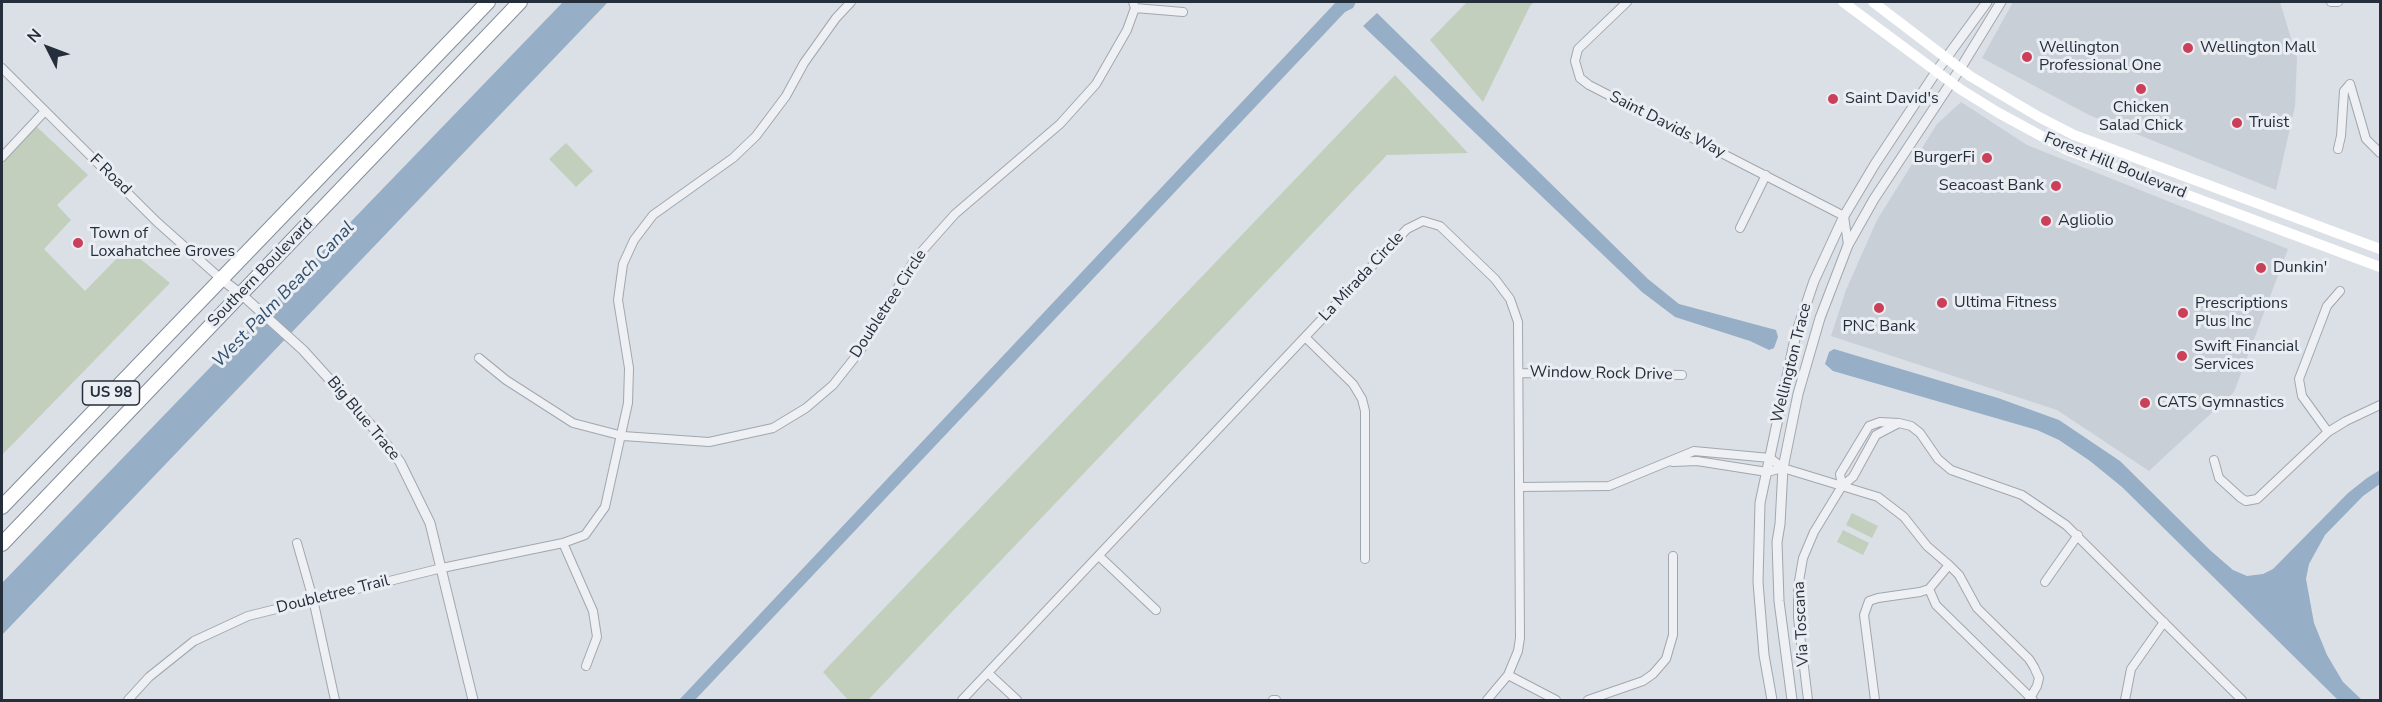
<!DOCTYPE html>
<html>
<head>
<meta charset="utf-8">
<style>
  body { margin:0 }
  #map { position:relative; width:2382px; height:702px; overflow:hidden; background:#dbe0e6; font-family:"Nunito Sans",sans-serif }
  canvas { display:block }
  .frame { position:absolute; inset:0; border:3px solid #252e3b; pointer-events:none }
  .north { position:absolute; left:18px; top:18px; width:60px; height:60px; -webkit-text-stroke:4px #eaeef3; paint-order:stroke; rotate:312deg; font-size:16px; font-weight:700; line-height:24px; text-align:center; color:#252e3b }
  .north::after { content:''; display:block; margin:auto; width:21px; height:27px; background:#252e3b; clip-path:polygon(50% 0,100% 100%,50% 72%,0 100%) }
</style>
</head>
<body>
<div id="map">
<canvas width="2382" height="702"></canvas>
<div class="frame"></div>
<div class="north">N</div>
</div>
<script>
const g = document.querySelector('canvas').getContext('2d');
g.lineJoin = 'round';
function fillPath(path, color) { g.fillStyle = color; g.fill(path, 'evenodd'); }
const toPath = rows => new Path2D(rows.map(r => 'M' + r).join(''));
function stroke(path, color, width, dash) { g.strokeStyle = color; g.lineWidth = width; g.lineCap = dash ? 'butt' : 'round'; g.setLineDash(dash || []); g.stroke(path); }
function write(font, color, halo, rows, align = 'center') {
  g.font = font + ' "Nunito Sans",sans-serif'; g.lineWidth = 6; g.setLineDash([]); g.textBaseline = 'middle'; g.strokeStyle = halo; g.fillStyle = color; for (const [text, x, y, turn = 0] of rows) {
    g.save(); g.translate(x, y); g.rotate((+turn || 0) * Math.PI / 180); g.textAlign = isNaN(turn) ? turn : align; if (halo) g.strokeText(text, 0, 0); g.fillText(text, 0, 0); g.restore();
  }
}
fillPath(toPath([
  [2013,2,2280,2,2297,58,2295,106,2276,190,2089,115,1982,58],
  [1961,102,2027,145,2288,249,2234,392,2149,471,2057,410,1831,336,1846,290,1877,220,1937,124]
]), '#c9cfd7');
fillPath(toPath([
  [1467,2,1534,2,1530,6,1483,102,1430,40],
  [1395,75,1468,153,1387,155,868,700,848,700,823,672],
  [36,126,88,175,57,205,71,220,44,249,85,291,127,248,170,283,2,455,2,162],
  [566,143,593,171,576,187,549,159],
  [1852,513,1878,526,1872,538,1846,525],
  [1843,530,1869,543,1863,555,1837,542]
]), '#c2cfbc');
fillPath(toPath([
  [563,2,608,2,2,635,2,583],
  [1336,2,1356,2,1353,8,1345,12,695,700,679,700],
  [1377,13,1648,279,1679,304,1776,330,1778,337,1774,348,1769,350,1750,341,1675,317,1642,292,1363,26],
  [1834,349,1998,398,2059,420,2120,461,2211,551,2233,570,2247,576,2263,574,2273,569,2348,493,2367,478,2380,470,2380,484,2363,496,2325,535,2309,564,2306,579,2314,623,2327,655,2343,682,2362,700,2338,700,2122,487,2090,461,2059,440,2037,430,1833,371,1825,364,1829,352]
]), '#96aec6');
const minor = toPath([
  [1627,2,1578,49,1575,61,1580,78,1589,85,1844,216,1848,245],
  [2331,2,2338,2],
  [1135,8,1183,12],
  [2,68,157,222,221,279],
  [2350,84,2366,139,2380,153],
  [2338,149,2341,136,2344,91,2350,84],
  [2,157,45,111],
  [1740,228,1766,175],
  [1305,337,1353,384,1362,399,1365,411,1365,559],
  [479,358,506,380,573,423,623,436,709,442,773,428,806,408,833,385,860,351,915,259,955,214,1060,124,1096,84,1127,30,1135,8,1133,2],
  [1520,373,1682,375],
  [2328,432,2302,396,2299,379,2327,306,2340,291],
  [2214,460,2219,478,2241,498,2246,501,2257,499,2328,432,2346,421,2380,405],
  [1673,462,1697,461,1767,472,1783,468],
  [1842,486,1840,474,1869,426,1880,422,1899,423,1911,426,1920,433,1938,459,1951,470,2022,495,2066,525,2242,700],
  [1520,487,1609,486,1694,451,1770,458,1783,468,1878,497,1904,517,1927,546,1949,565,1929,589,1920,592,1878,598,1869,601,1864,615,1875,700],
  [297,543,313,599,335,700],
  [563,543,593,611,597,637,586,666],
  [1099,556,1156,610],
  [1949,565,1959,575,1977,608,2029,659,2034,667,2039,678,2037,686,2029,700],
  [2045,582,2078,535],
  [1929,589,1936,605,2033,700],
  [988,673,1017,700],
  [1508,675,1556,700],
  [128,700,149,677,194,641,248,616,442,568,563,543,585,535,605,507,628,403,629,368,618,300,623,264,634,240,653,215,733,158,756,136,786,96,804,63,836,18,851,2],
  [962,700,1407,229,1423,221,1440,226,1495,279,1510,299,1518,322,1520,638,1518,651,1508,675,1487,700],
  [1273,700,1276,700],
  [1588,700,1643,681,1653,674,1666,659,1673,635,1673,556],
  [1808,700,1798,618,1798,587,1803,558,1814,532,1842,486,1853,477,1876,435,1899,423],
  [2125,700,2131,669,2164,622]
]);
const tertiary = toPath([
  [221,279,241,294,303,350,377,432,400,462,430,523,473,700],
  [1772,700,1764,655,1758,582,1760,503,1796,334,1814,281,1844,216,1875,164,1936,72,1987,2],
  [1792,700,1779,601,1777,542,1780,524,1783,468,1798,394,1820,318,1848,245,1874,199,1960,69,2001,2]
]);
const trunk = toPath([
  [2,507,488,2],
  [2,544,520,2]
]);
stroke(minor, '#a1a7af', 10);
stroke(tertiary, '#a1a7af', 11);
stroke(trunk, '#838d9c', 16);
stroke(minor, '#eef0f4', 8);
stroke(tertiary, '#eef0f4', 9);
stroke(toPath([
  [1843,2,1960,89,1997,112,2067,150,2380,267],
  [1873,2,1970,76,2039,117,2074,135,2380,249]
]), '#fff', 10);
stroke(trunk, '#fff', 14);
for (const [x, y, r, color] of [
  [2188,48,6,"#cc3f58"],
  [2027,57,6,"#cc3f58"],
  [2141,89,6,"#cc3f58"],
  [1833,99,6,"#cc3f58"],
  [2237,123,6,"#cc3f58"],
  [1987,158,6,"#cc3f58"],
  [2056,186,6,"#cc3f58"],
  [2046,221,6,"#cc3f58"],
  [78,243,6,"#cc3f58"],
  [2261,268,6,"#cc3f58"],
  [1942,303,6,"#cc3f58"],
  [1879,308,6,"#cc3f58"],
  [2183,313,6,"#cc3f58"],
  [2182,356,6,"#cc3f58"],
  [2145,403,6,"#cc3f58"]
]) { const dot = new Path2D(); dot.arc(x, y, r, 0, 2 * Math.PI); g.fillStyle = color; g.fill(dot); stroke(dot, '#eaeef3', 2); }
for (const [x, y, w] of [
  [111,393,57]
]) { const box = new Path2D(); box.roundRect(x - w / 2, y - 12, w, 24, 4.5); g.fillStyle = '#eaeef3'; g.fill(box); stroke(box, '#252e3b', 1.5); }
write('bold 15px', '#252e3b', null, [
  ["US 98",111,393]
]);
write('16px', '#252e3b', '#eaeef3', [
  ["Wellington",2039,48],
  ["Professional One",2039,66],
  ["Wellington Mall",2200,48],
  ["Saint David's",1845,99],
  ["Chicken",2141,108,"center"],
  ["Salad Chick",2141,126,"center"],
  ["Truist",2249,123],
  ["BurgerFi",1975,158,"right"],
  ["Seacoast Bank",2044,186,"right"],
  ["Agliolio",2058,221],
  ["Town of",90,234],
  ["Loxahatchee Groves",90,252],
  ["Dunkin'",2273,268],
  ["Ultima Fitness",1954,303],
  ["Prescriptions",2195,304],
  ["Plus Inc",2195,322],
  ["PNC Bank",1879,327,"center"],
  ["Swift Financial",2194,347],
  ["Services",2194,365],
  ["CATS Gymnastics",2157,403]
], 'left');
write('16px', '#252e3b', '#eaeef3', [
  ["Saint Davids Way",1667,125,27],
  ["Forest Hill Boulevard",2115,166,22],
  ["F Road",110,175,44],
  ["Southern Boulevard",261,273,-46],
  ["La Mirada Circle",1362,277,-47],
  ["Doubletree Circle",889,304,-57],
  ["Wellington Trace",1792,363,-76],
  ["Window Rock Drive",1601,374,1],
  ["Big Blue Trace",363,419,50],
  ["Doubletree Trail",333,595,-14],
  ["Via Toscana",1802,624,-93]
]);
write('italic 18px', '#304e6e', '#eaeef3', [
  ["West Palm Beach Canal",284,295,-46]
]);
</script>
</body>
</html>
